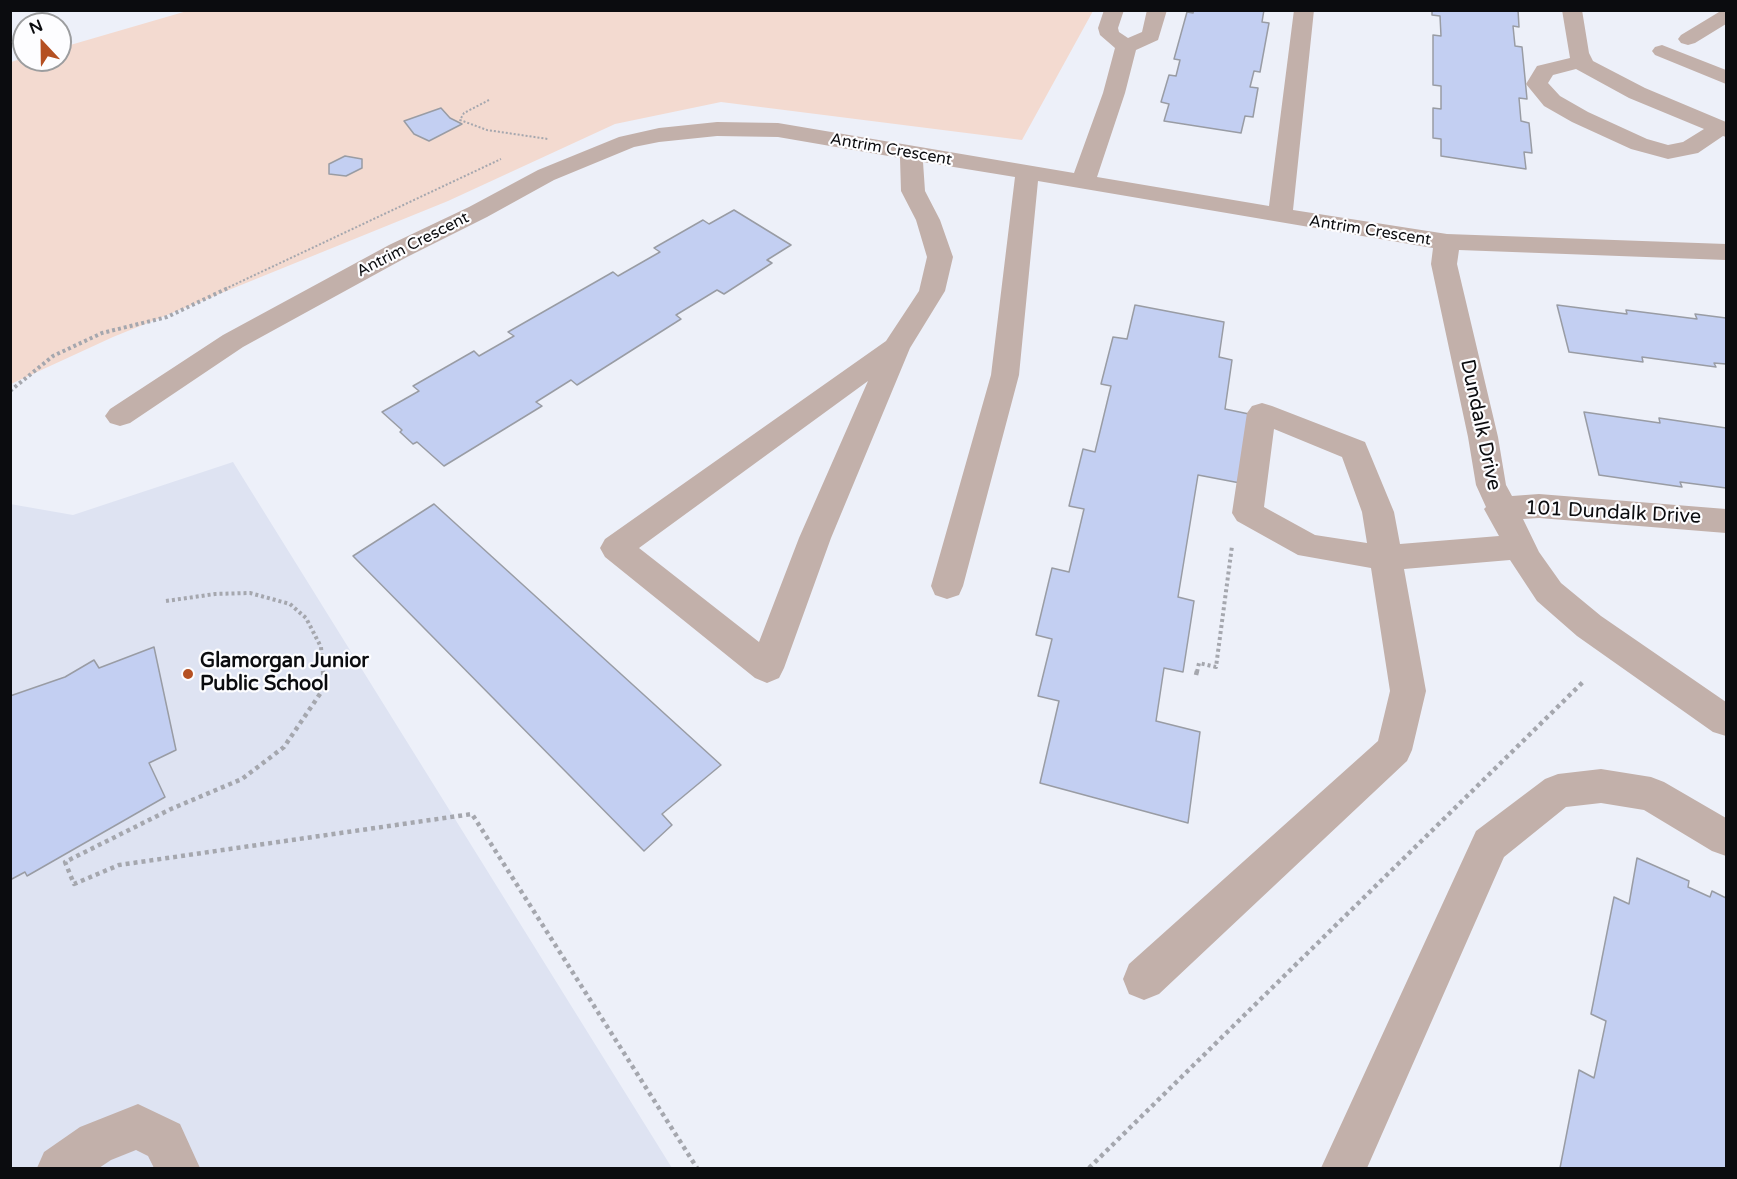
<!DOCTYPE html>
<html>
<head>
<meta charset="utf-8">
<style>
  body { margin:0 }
  #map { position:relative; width:1737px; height:1179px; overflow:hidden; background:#edf0f9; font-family:"Varela Round",sans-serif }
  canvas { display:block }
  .frame { position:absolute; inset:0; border:12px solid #0b0c0f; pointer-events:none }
  .north { position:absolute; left:12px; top:12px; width:60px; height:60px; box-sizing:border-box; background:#fdfdff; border:2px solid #9c9d9f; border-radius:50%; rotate:338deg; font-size:16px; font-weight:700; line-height:24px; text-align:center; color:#0b0c0f }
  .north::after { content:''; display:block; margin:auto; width:21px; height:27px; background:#b55022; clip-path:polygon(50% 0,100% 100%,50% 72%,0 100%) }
</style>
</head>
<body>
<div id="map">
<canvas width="1737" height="1179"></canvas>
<div class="frame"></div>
<div class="north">N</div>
</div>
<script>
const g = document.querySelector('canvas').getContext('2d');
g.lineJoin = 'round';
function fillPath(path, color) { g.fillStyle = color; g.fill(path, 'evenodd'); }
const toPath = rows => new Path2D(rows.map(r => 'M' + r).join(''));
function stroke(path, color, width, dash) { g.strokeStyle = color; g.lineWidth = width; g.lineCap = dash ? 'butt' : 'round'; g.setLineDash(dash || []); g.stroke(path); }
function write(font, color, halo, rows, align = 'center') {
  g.font = font + ' "Varela Round",sans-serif'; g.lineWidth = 4.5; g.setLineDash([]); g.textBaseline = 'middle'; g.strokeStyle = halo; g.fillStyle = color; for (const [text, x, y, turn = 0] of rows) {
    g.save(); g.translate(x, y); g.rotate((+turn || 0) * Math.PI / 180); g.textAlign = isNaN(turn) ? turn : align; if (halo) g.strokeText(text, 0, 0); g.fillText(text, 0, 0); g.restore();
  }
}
fillPath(toPath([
  [233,462,672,1168,11,1168,10,504,73,515]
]), '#dee3f2');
fillPath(toPath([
  [187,11,1093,11,1022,140,721,102,615,124,448,201,113,337,11,384,11,62,24,58,24,60,60,60,60,48]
]), '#f3dad0');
const building = toPath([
  [1194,10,1264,10,1262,22,1269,23,1260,72,1254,71,1250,87,1258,88,1253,117,1245,116,1241,133,1164,121,1169,104,1161,102,1169,75,1176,76,1180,60,1174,59,1187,12,1193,13,1194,10],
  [1432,10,1518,10,1519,27,1513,26,1515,46,1522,47,1527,99,1519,98,1521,121,1529,123,1532,153,1524,152,1526,169,1441,156,1441,139,1433,138,1433,108,1441,109,1441,86,1433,85,1433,35,1441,36,1440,16,1432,15,1432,10],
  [441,108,450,118,462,124,429,141,414,134,404,121,441,108],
  [345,156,362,159,362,168,346,176,329,174,329,164,345,156],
  [734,210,791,245,767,260,772,263,724,294,717,290,676,315,681,319,577,385,571,380,536,402,542,406,444,466,417,442,413,444,400,432,402,430,382,412,419,391,413,386,474,351,479,356,514,336,508,332,613,272,618,276,660,252,654,248,703,220,709,224,734,210],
  [1135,305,1224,322,1219,357,1232,360,1225,409,1249,414,1240,483,1198,475,1178,597,1194,601,1183,672,1164,668,1156,721,1200,732,1188,823,1040,783,1059,701,1038,696,1052,639,1036,635,1052,568,1069,572,1084,509,1069,506,1083,449,1095,452,1111,386,1101,384,1113,337,1127,339,1135,305],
  [1557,305,1627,314,1626,310,1697,319,1695,314,1726,318,1726,364,1714,363,1716,367,1642,357,1643,362,1569,352,1557,305],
  [1584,412,1660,423,1659,418,1726,428,1726,488,1680,482,1682,487,1599,475,1584,412],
  [434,504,721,765,662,814,672,825,644,851,353,556,434,504],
  [154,647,176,750,149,763,165,797,27,876,25,872,10,880,10,696,65,677,94,660,99,668,154,647],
  [1637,858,1689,881,1688,887,1710,897,1712,891,1726,898,1726,1168,1560,1168,1579,1070,1594,1078,1606,1021,1591,1014,1614,897,1629,904,1637,858]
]);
fillPath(building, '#c3cff2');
stroke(building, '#999ca4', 1.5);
stroke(toPath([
  [489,100,464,113,460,120,487,130,548,139],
  [225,289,501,159]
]), '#a5a7ae', 2, [2, 2]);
stroke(toPath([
  [10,391,53,356,102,333,167,317,228,288],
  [166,601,215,594,250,593,290,604,306,618,321,647,323,672],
  [1197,672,1199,663,1216,667,1232,546]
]), '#a5a7ae', 4, [3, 3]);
stroke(toPath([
  [323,671,324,688,284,747,242,779,171,809,65,862,74,884,119,865,472,814,697,1168],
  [1196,675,1197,671],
  [1089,1168,1583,682]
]), '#a5a7ae', 4.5, [4, 4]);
fillPath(toPath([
  [1104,10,1124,10,1118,28,1119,32,1128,38,1142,32,1147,10,1167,10,1158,40,1136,50,1125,93,1097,177,1269,206,1294,10,1314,10,1293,210,1447,234,1726,244,1726,260,1459,250,1457,264,1498,437,1506,485,1512,496,1539,494,1726,509,1726,533,1539,518,1523,519,1539,552,1561,583,1601,616,1726,702,1726,736,1713,732,1577,636,1537,601,1510,560,1404,569,1426,691,1412,750,1407,761,1159,994,1144,1000,1129,994,1123,979,1129,964,1378,741,1390,691,1371,568,1298,555,1237,521,1232,513,1247,413,1252,406,1262,403,1272,406,1365,442,1394,512,1400,544,1499,536,1484,509,1486,507,1476,485,1468,437,1431,264,1433,248,1038,181,1019,375,963,586,959,595,947,599,935,595,931,586,991,375,1015,177,923,162,925,191,940,220,953,257,945,291,910,348,831,538,784,668,779,678,767,683,755,678,605,557,600,548,605,539,886,341,919,291,927,257,916,220,901,191,900,158,778,137,717,136,659,142,634,147,554,180,487,217,407,257,243,347,130,423,120,426,110,423,105,416,110,409,223,335,389,245,469,207,538,170,619,137,659,128,717,122,778,123,1074,173,1103,93,1115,48,1100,35,1098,28,1104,10],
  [868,381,799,538,759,642,639,548,868,381],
  [1274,429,1342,457,1362,512,1367,543,1315,535,1264,507,1274,429],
  [1562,10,1582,10,1589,53,1593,61,1645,88,1726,122,1726,137,1723,136,1698,153,1668,159,1631,149,1572,122,1544,106,1526,84,1537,66,1570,58,1562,10],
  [1576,69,1629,98,1704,129,1683,142,1668,145,1647,139,1588,112,1560,96,1548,83,1553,75,1576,69],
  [1726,10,1726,24,1695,43,1688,45,1681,43,1678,39,1681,35,1719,12,1726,10],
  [1662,45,1726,70,1726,84,1655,55,1652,51,1655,47,1662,45],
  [1601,769,1651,777,1664,782,1726,818,1726,856,1712,851,1644,810,1601,803,1566,807,1504,857,1367,1168,1321,1168,1476,831,1545,779,1558,774,1601,769],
  [138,1104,180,1124,200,1168,154,1168,148,1156,136,1150,111,1160,99,1168,37,1168,44,1152,80,1127,138,1104]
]), '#c2b0aa');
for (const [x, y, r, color] of [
  [188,674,6,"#b55022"]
]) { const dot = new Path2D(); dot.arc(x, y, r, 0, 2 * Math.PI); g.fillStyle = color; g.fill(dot); stroke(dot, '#fdfdff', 2); }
write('16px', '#0b0c0f', '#fdfdff', [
  ["Antrim Crescent",891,150,10],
  ["Antrim Crescent",1370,231,9],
  ["Antrim Crescent",413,245,-27]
]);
write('20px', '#0b0c0f', '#fdfdff', [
  ["Dundalk Drive",1480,425,78],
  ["101 Dundalk Drive",1613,513,3]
]);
write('bold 20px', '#0b0c0f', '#fdfdff', [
  ["Glamorgan Junior",200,662],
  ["Public School",200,685]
], 'left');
</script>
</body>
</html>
